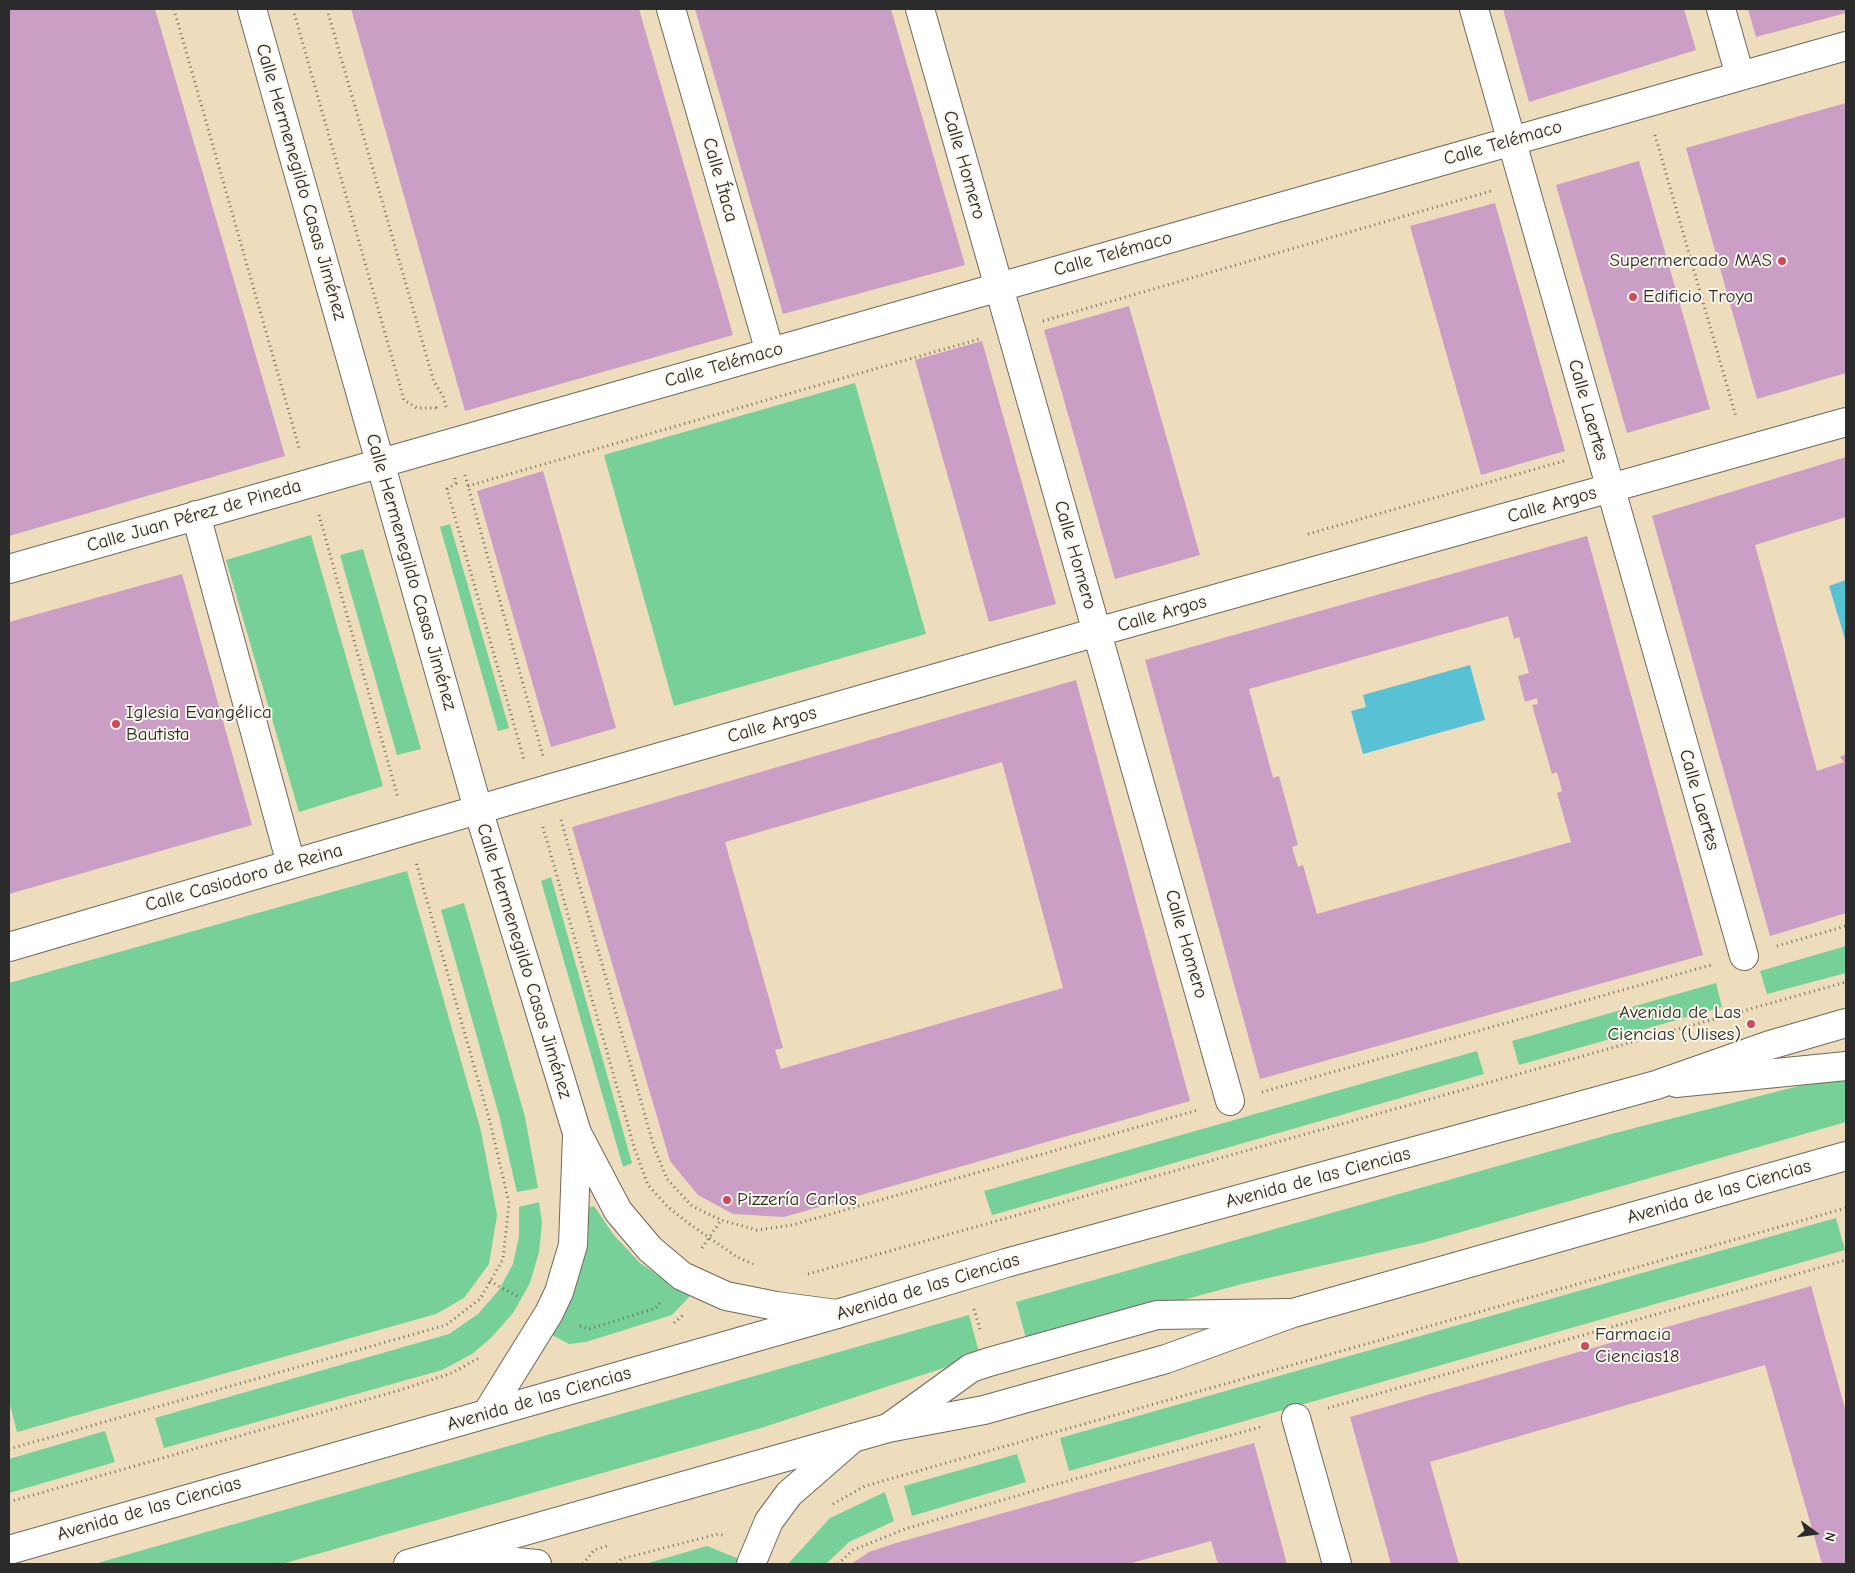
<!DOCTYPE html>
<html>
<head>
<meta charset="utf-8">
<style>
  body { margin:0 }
  #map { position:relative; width:1855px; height:1573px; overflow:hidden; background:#eeddbc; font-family:"Comic Neue",sans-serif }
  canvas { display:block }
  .frame { position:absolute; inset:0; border:10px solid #2b2b2b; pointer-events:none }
  .north { position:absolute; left:1790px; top:1508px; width:50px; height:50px; -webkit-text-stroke:4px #fbf7ec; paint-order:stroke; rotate:104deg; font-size:14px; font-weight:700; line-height:20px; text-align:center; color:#2b2b2b }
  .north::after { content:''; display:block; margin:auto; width:18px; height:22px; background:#2b2b2b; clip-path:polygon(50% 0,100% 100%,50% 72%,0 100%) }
</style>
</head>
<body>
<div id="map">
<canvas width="1855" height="1573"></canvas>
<div class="frame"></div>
<div class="north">N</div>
</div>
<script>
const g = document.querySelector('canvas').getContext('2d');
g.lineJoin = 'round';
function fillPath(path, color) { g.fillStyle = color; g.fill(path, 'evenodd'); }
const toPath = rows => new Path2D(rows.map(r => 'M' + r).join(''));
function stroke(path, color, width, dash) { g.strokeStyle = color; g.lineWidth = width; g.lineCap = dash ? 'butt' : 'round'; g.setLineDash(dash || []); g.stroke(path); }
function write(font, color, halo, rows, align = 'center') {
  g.font = font + ' "Comic Neue",sans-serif'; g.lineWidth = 4; g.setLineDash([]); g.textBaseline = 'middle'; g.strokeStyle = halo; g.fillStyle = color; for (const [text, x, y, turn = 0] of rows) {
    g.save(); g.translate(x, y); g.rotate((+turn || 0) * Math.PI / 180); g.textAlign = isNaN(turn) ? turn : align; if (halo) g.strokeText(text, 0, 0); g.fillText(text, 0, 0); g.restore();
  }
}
fillPath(toPath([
  [855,383,926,634,674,706,604,455],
  [450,524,509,728,498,731,440,527],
  [311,535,383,786,299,812,226,560],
  [363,549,421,749,397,755,340,555],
  [407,871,481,1131,497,1215,489,1264,464,1298,436,1314,17,1432,9,1401,9,983],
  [551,877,632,1163,623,1167,541,881],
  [464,903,525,1117,538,1188,517,1192,499,1115,441,910],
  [1846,946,1846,973,1767,994,1760,971],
  [1716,983,1722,1007,1519,1065,1512,1041],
  [1477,1051,1484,1074,996,1214,992,1215,984,1191],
  [1846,1074,1846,1122,1426,1242,1242,1284,1027,1342,1016,1302,1615,1133],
  [539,1202,542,1223,539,1252,530,1283,513,1313,491,1338,472,1354,442,1370,164,1448,155,1418,449,1334,478,1314,499,1290,513,1264,519,1236,519,1207],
  [594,1206,613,1234,640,1263,690,1296,672,1315,586,1342,569,1344,552,1335,562,1319,576,1287,586,1246,586,1208],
  [1836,1218,1845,1250,1069,1471,1060,1438],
  [969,1315,980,1356,761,1428,282,1564,94,1564],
  [105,1431,115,1462,9,1493,9,1459],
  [1017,1454,1026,1482,912,1516,904,1486],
  [885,1492,894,1521,849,1542,826,1564,788,1564,830,1518],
  [707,1546,739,1559,738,1564,645,1564]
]), '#76d097');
fillPath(toPath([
  [1846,580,1846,639,1845,639,1829,586],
  [1470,665,1485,720,1363,754,1351,711,1366,707,1363,695]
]), '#58c1d4');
fillPath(toPath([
  [9,9,155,9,285,456,9,536],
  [351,9,639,9,733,335,465,411],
  [695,9,891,9,965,265,783,314],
  [1503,9,1684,9,1696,50,1529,102],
  [1748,9,1846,9,1846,13,1756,37],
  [1846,103,1846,373,1757,399,1686,148],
  [1639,161,1710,409,1627,433,1556,185],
  [1495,203,1565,451,1481,475,1410,226],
  [1129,306,1200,555,1115,579,1044,330],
  [982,341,1056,604,989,622,915,360],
  [1846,457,1846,517,1755,545,1817,771,1844,762,1840,757,1846,754,1846,913,1770,936,1652,516],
  [543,471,616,728,551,747,477,491],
  [1587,536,1703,955,1260,1079,1145,660],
  [1508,616,1514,639,1519,637,1529,673,1518,676,1525,702,1537,698,1538,704,1532,705,1552,774,1557,772,1562,791,1557,793,1571,842,1317,914,1303,865,1298,867,1292,847,1298,845,1279,776,1273,778,1249,689],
  [182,574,252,825,9,894,9,622],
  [1076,680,1190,1101,784,1217,733,1214,698,1195,670,1161,572,827],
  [1002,762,1063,988,781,1069,775,1050,783,1048,725,842],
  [1811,1286,1846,1412,1846,1564,1822,1564,1765,1365,1430,1462,1459,1564,1391,1564,1350,1417],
  [1254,1443,1287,1564,1218,1564,1211,1541,1128,1564,851,1564,869,1552,896,1543]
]), '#ca9ec5');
const minor = toPath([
  [252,9,478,809,577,1133,618,1211,650,1249,682,1276,726,1296,776,1306,837,1314],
  [671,9,770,352],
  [920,9,1230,1101],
  [1474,9,1744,956],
  [1721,9,1740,76],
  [196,515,291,864],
  [9,569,1846,46],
  [9,947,552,788,1097,632,1846,422],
  [1676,1083,1846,1066],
  [487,1413,549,1313,559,1292,573,1245,577,1135],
  [1296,1418,1337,1564],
  [888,1428,971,1368,989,1362,1157,1315,1289,1313],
  [441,1555,537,1564],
  [751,1564,769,1521,789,1494,853,1438]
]);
const major = toPath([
  [9,1550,837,1314,1006,1263,1656,1085,1770,1045,1846,1023],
  [408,1564,888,1428,984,1410,1166,1359,1293,1313,1846,1156]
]);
stroke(minor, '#6f695e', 30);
stroke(major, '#6f695e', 30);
stroke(toPath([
  [174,9,300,451],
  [293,9,404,400,417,408,436,408,437,412],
  [327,9,434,382,443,396,447,410],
  [1655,135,1736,417],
  [1043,321,1491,191],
  [465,475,543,756],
  [455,478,456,483,447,489,524,760],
  [468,486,979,339],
  [319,515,398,798],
  [1308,534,1567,460],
  [561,820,654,1147,667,1179,692,1206,721,1220,757,1230,792,1225,1198,1110],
  [543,827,635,1150,648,1185,667,1206,688,1223,737,1257,753,1264],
  [1777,946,1846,926],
  [1262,1092,1711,965],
  [702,1248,721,1220],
  [808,1274,1846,982],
  [490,1281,520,1298],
  [974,1309,980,1329],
  [674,1323,684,1314],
  [580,1326,589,1329,656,1308,660,1303],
  [1328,1408,1846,1260],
  [9,1449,446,1325,480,1299,503,1259,509,1203,490,1122,416,862],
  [9,1502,400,1390,452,1373,479,1358],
  [833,1504,865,1486,1846,1208],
  [583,1564,594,1550,607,1546],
  [617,1564,621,1559,718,1534,726,1536],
  [838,1564,853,1550,905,1529,1050,1486,1264,1426]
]), '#6f695e', 3, [1, 4]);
stroke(minor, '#fff', 28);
stroke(major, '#fff', 28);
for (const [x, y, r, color] of [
  [1782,261,5,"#d1495b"],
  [1633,297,5,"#d1495b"],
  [116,724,5,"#d1495b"],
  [1751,1024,5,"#d1495b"],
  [727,1200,5,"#d1495b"],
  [1585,1346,5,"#d1495b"]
]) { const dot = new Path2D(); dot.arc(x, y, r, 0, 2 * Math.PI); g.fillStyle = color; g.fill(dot); stroke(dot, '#fbf7ec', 2); }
write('19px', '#2b2b2b', '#fbf7ec', [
  ["Calle Telémaco",1503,143,-16],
  ["Calle Homero",964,165,74],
  ["Calle Ítaca",720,180,74],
  ["Calle Hermenegildo Casas Jiménez",301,182,74],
  ["Calle Telémaco",1113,254,-16],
  ["Calle Telémaco",724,365,-16],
  ["Calle Laertes",1588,410,74],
  ["Calle Argos",1552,505,-16],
  ["Calle Juan Pérez de Pineda",194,516,-16],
  ["Calle Homero",1075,555,74],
  ["Calle Hermenegildo Casas Jiménez",411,572,74],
  ["Calle Argos",1162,614,-16],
  ["Calle Argos",772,725,-16],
  ["Calle Laertes",1699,800,74],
  ["Calle Casiodoro de Reina",244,878,-16],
  ["Calle Homero",1186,944,74],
  ["Calle Hermenegildo Casas Jiménez",524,961,73],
  ["Avenida de las Ciencias",1318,1178,-15],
  ["Avenida de las Ciencias",1719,1192,-16],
  ["Avenida de las Ciencias",928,1287,-17],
  ["Avenida de las Ciencias",539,1399,-16],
  ["Avenida de las Ciencias",149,1509,-16]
]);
write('19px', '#2b2b2b', '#fbf7ec', [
  ["Supermercado MAS",1772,261,"right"],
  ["Edificio Troya",1643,297],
  ["Iglesia Evangélica",126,713],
  ["Bautista",126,735],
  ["Avenida de Las",1741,1013,"right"],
  ["Ciencias (Ulises)",1741,1035,"right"],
  ["Pizzería Carlos",737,1200],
  ["Farmacia",1595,1335],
  ["Ciencias18",1595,1357]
], 'left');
</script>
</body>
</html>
